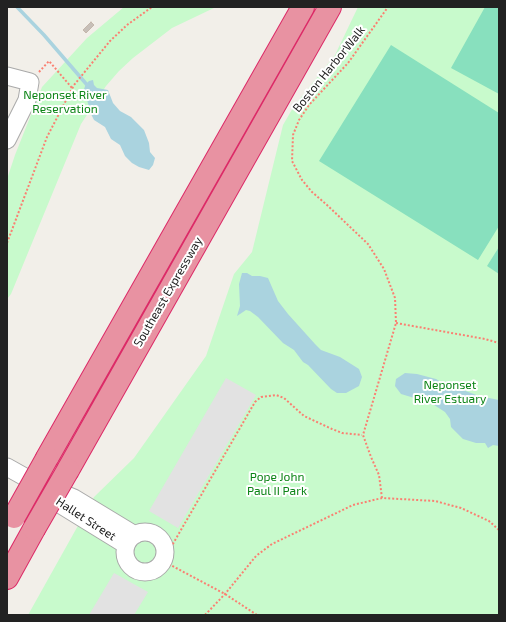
<!DOCTYPE html>
<html>
<head>
<meta charset="utf-8">
<style>
  body { margin:0 }
  #map { position:relative; width:506px; height:622px; overflow:hidden; background:#f2efe9; font-family:"Exo 2",sans-serif }
  canvas { display:block }
  .frame { position:absolute; inset:0; border:8px solid #222; pointer-events:none }
</style>
</head>
<body>
<div id="map">
<canvas width="506" height="622"></canvas>
<div class="frame"></div>
</div>
<script>
const g = document.querySelector('canvas').getContext('2d');
g.lineJoin = 'round';
function fillPath(path, color) { g.fillStyle = color; g.fill(path, 'evenodd'); }
const toPath = rows => new Path2D(rows.map(r => 'M' + r).join(''));
function stroke(path, color, width, dash) { g.strokeStyle = color; g.lineWidth = width; g.lineCap = dash ? 'butt' : 'round'; g.setLineDash(dash || []); g.stroke(path); }
function write(font, color, halo, rows, align = 'center') {
  g.font = font + ' "Exo 2",sans-serif'; g.lineWidth = 4; g.setLineDash([]); g.textBaseline = 'middle'; g.strokeStyle = halo; g.fillStyle = color; for (const [text, x, y, turn = 0] of rows) {
    g.save(); g.translate(x, y); g.rotate((+turn || 0) * Math.PI / 180); g.textAlign = isNaN(turn) ? turn : align; if (halo) g.strokeText(text, 0, 0); g.fillText(text, 0, 0); g.restore();
  }
}
fillPath(toPath([
  [124,7,216,7,172,28,133,58,119,71,106,86,81,124,11,294,7,299,7,179,15,155,42,87,87,38],
  [358,7,499,7,499,615,28,615,94,497,134,458,206,356,234,274,252,252,283,125,294,106,335,55]
]), '#c8facc');
fillPath(toPath([
  [485,7,499,7,499,94,451,68],
  [391,45,499,113,499,226,478,260,319,161],
  [499,247,499,274,487,266]
]), '#88e0be');
fillPath(toPath([
  [226,378,256,395,178,528,149,511],
  [114,573,148,592,134,615,89,615]
]), '#e2e2e2');
fillPath(toPath([
  [93,80,94,85,97,88,108,90,113,103,120,111,131,117,144,130,149,143,150,152,155,158,153,165,149,170,139,167,132,163,125,156,120,145,111,139,105,127,94,120,91,114,84,89,86,84,89,81],
  [242,273,247,273,252,276,260,276,268,278,278,301,288,314,315,344,321,350,340,357,359,369,362,377,359,386,346,393,337,393,331,389,308,365,303,362,294,350,283,343,258,317,250,311,246,310,237,316,240,306,239,284],
  [405,373,417,374,436,379,451,388,463,390,479,396,499,400,499,446,493,445,488,448,485,443,476,443,463,439,451,427,450,419,445,412,431,403,401,394,395,386,396,379]
]), '#aad3df');
stroke(toPath([
  [17,7,44,35,88,86]
]), '#aad3df', 3.5);
const building = toPath([
  [91,22,94,25,86,33,83,30,91,22]
]);
fillPath(building, '#c7bfb8');
stroke(building, '#c4b6ab', 1);
const minor = toPath([
  [7,76,30,82,27,100,7,140],
  [7,467,48,490,62,493,74,498,135,535],
  [48,490,61,505,126,545],
  '125 552a20 20 0 1 1 40 0a20 20 0 1 1-40 0Z'
]);
const highway = toPath([
  [47,458,303,7],
  [68,470,330,7],
  [7,578,34,529]
]);
stroke(minor, '#a9a9a9', 19);
stroke(highway, '#dc2a67', 24);
stroke(toPath([
  [39,72,49,61,72,88],
  [7,243,47,137,74,85,110,41,127,25,152,7],
  [396,323,485,339,499,343],
  [382,498,379,475,371,457,363,435,396,323,395,298,384,269,368,244,327,205,312,192,302,180,292,161,293,135,299,120,309,105,348,63,388,7],
  [205,615,225,594,256,556,272,544,353,505,382,498,435,501,461,508,489,521,499,530],
  [257,615,225,594,163,561,255,402,261,397,276,395,284,398,304,416,332,429,342,433,362,435]
]), '#fa8072', 2, [2, 2]);
stroke(minor, '#fff', 17);
stroke(highway, '#e892a2', 22);
const highwayBridge = toPath([
  [14,517,47,458],
  [34,529,68,470]
]);
stroke(highwayBridge, '#dc2a67', 24, []);
stroke(highwayBridge, '#e892a2', 22);
write('12px', '#222', '#fff', [
  ["Boston HarborWalk",329,69,-51],
  ["Southeast Expressway",168,292,-60],
  ["Hallet Street",86,519,33]
]);
write('12px', '#0c8416', '#fff', [
  ["Neponset River",65,95],
  ["Reservation",65,109],
  ["Neponset",450,385],
  ["River Estuary",450,399],
  ["Pope John",277,477],
  ["Paul II Park",277,491]
]);
</script>
</body>
</html>
